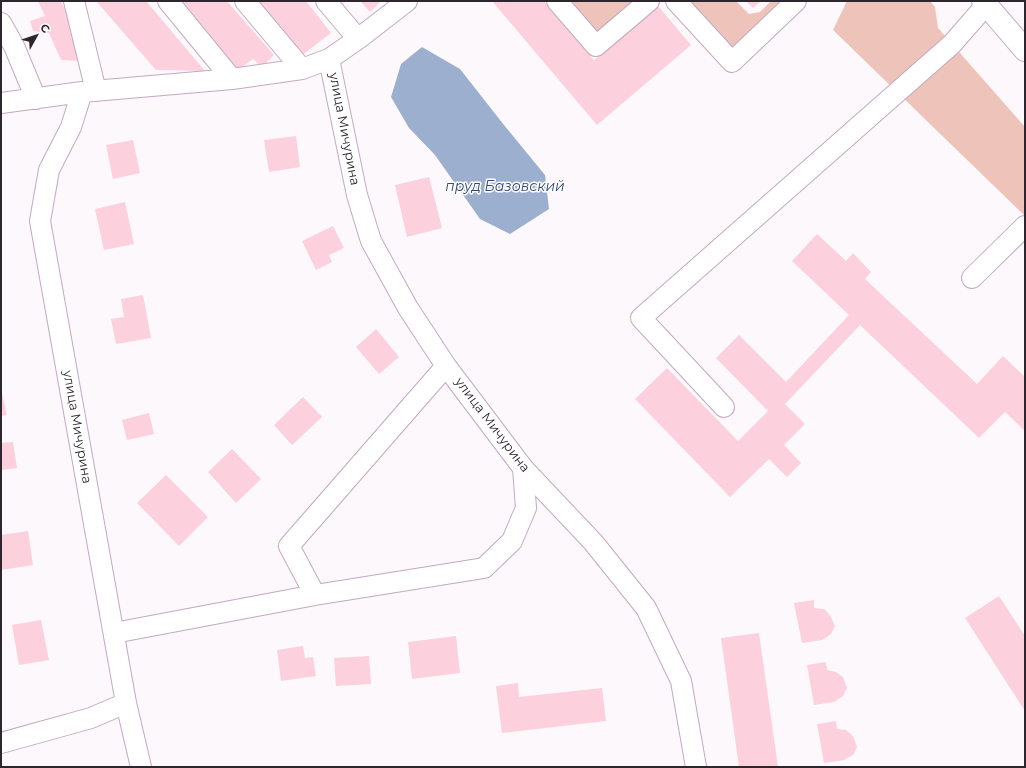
<!DOCTYPE html>
<html>
<head>
<meta charset="utf-8">
<style>
  body { margin:0 }
  #map { position:relative; width:1026px; height:768px; overflow:hidden; background:#fdf8fc; font-family:Montserrat,sans-serif }
  canvas { display:block }
  .frame { position:absolute; inset:0; border:2px solid #2e262e; pointer-events:none }
  .north { position:absolute; left:16px; top:16px; width:40px; height:40px; -webkit-text-stroke:3px #fff; paint-order:stroke; rotate:50deg; font-size:11px; font-weight:700; line-height:16px; text-align:center; color:#2e262e }
  .north::after { content:''; display:block; margin:auto; width:14px; height:18px; background:#2e262e; clip-path:polygon(50% 0,100% 100%,50% 72%,0 100%) }
</style>
</head>
<body>
<div id="map">
<canvas width="1026" height="768"></canvas>
<div class="frame"></div>
<div class="north">С</div>
</div>
<script>
const g = document.querySelector('canvas').getContext('2d');
g.lineJoin = 'round';
function fillPath(path, color) { g.fillStyle = color; g.fill(path, 'evenodd'); }
const toPath = rows => new Path2D(rows.map(r => 'M' + r).join(''));
function stroke(path, color, width, dash) { g.strokeStyle = color; g.lineWidth = width; g.lineCap = dash ? 'butt' : 'round'; g.setLineDash(dash || []); g.stroke(path); }
function write(font, color, halo, rows, align = 'center') {
  g.font = font + ' Montserrat,sans-serif'; g.lineWidth = 3; g.setLineDash([]); g.textBaseline = 'middle'; g.strokeStyle = halo; g.fillStyle = color; for (const [text, x, y, turn = 0] of rows) {
    g.save(); g.translate(x, y); g.rotate((+turn || 0) * Math.PI / 180); g.textAlign = isNaN(turn) ? turn : align; if (halo) g.strokeText(text, 0, 0); g.fillText(text, 0, 0); g.restore();
  }
}
fillPath(toPath([
  [557,1,649,1,596,46],
  [676,1,736,1,749,14,760,12,771,1,783,1,732,62],
  [847,1,930,1,935,7,938,28,1025,127,1025,216,833,30]
]), '#eec3b9');
fillPath(toPath([
  [422,47,460,69,504,125,545,175,549,209,510,234,480,219,435,155,409,128,391,97,401,64]
]), '#9cafcf');
fillPath(toPath([
  [38,1,61,1,67,13,78,61,61,60,49,33,33,31,30,21,45,16],
  [96,1,146,1,205,71,156,70],
  [182,1,227,1,274,55,262,67,253,59,238,70],
  [256,1,306,1,331,33,301,56],
  [360,1,381,1,370,12],
  [492,1,544,1,594,60,658,6,691,45,597,125],
  [746,1,761,1,753,8],
  [296,136,300,167,269,172,264,140],
  [133,140,140,173,113,179,106,145],
  [429,177,442,228,407,237,395,185],
  [125,202,134,244,104,250,95,209],
  [333,226,344,248,329,255,332,262,316,270,302,241],
  [817,234,846,261,853,253,871,272,865,279,977,384,1003,356,1025,377,1025,431,1005,412,979,438,860,325,785,404,805,424,784,445,801,463,787,477,769,459,730,497,635,399,667,368,738,441,768,411,716,358,739,335,786,382,849,315,792,261],
  [143,295,151,338,116,344,111,319,124,317,121,299],
  [376,329,399,357,379,374,356,347],
  [1,390,7,415,1,416],
  [303,397,322,417,292,445,274,425],
  [149,413,154,434,127,440,122,420],
  [13,442,17,468,1,470,1,443],
  [232,449,261,479,236,503,208,472],
  [166,475,208,517,179,546,137,503],
  [28,531,33,565,1,570,1,535],
  [999,596,1025,636,1025,711,965,618],
  [814,600,814,608,824,609,830,615,835,626,831,634,822,640,802,643,794,603],
  [41,620,49,660,19,665,12,625],
  [759,633,778,767,739,767,721,638],
  [456,636,460,673,412,679,408,642],
  [303,646,305,658,313,657,316,676,281,681,277,650],
  [369,656,371,684,336,686,334,658],
  [826,662,827,670,836,672,843,677,847,688,843,696,834,702,814,705,807,665],
  [518,683,519,697,602,688,606,721,502,733,496,686],
  [836,721,837,729,846,730,853,736,857,747,853,755,844,760,824,763,817,724]
]), '#fcd0dc');
const minor = toPath([
  [74,1,96,91],
  [168,1,232,79],
  [245,1,302,69],
  [326,1,358,39],
  [557,1,596,46,649,1],
  [676,1,732,62,796,1],
  [1,23,14,46,36,99],
  [329,59,357,195,371,241,408,308,446,366,523,468,593,542,646,608,681,681,696,767],
  [82,92,71,127,49,170,40,221,126,703,141,767],
  [1,103,82,92,232,79,302,69,329,59,358,39,407,1],
  [972,278,1025,226],
  [724,407,641,318,952,44,986,5],
  [315,595,289,546,446,366],
  [114,633,315,595,484,568,512,541,526,508,523,468],
  [1,743,91,718,126,703]
]);
const major = toPath([
  [983,1,1025,50]
]);
stroke(minor, '#c1aac0', 22);
stroke(major, '#c1aac0', 24);
stroke(minor, '#fff', 20);
stroke(major, '#fff', 22);
write('13px', '#2e262e', '#fff', [
  ["улица Мичурина",344,129,79],
  ["улица Мичурина",492,425,53],
  ["улица Мичурина",77,427,80]
]);
write('italic 14px', '#304875', '#fff', [
  ["пруд Базовский",505,187]
]);
</script>
</body>
</html>
